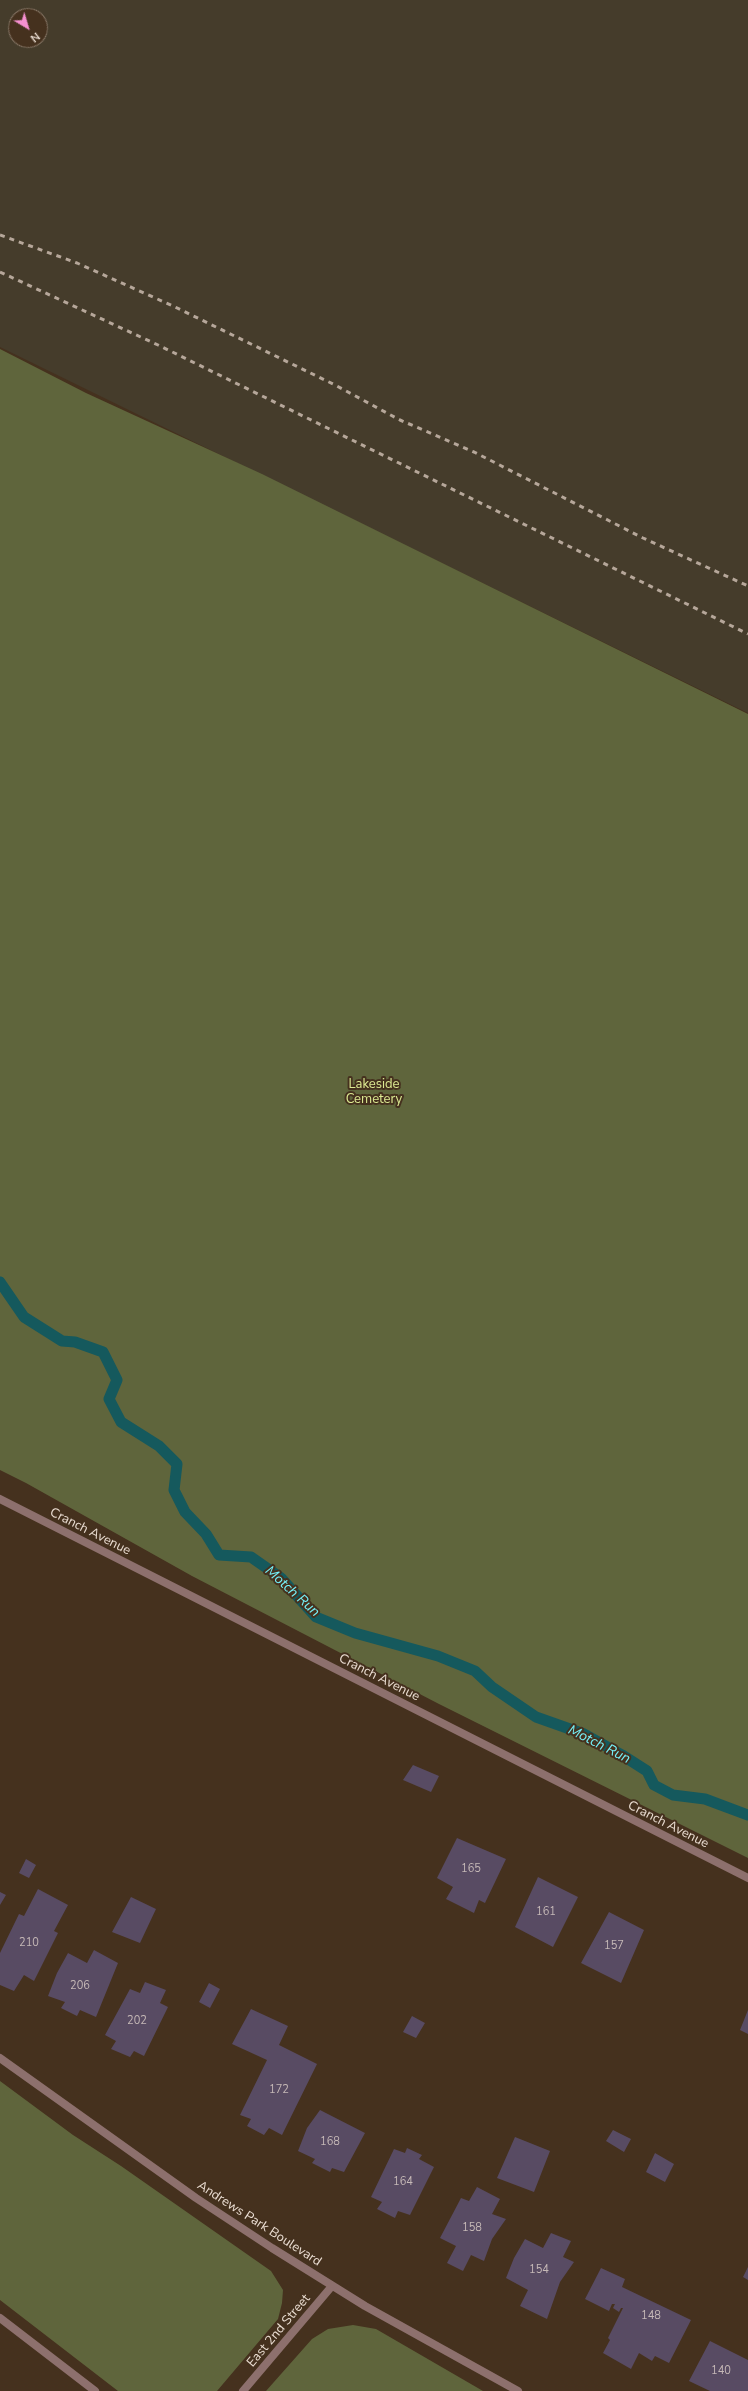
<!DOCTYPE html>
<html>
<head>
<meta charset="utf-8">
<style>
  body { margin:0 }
  #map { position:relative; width:748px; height:2391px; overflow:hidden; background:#45311e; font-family:"Nunito Sans",sans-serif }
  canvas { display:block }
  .north { position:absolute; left:8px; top:8px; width:40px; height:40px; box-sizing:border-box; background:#45311e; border:1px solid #877666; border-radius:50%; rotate:142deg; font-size:11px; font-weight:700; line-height:16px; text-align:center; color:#ebded3 }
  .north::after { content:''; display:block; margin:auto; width:14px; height:18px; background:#f690d0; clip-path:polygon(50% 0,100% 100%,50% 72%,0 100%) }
</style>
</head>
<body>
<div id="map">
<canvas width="748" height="2391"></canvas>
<div class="north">N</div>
</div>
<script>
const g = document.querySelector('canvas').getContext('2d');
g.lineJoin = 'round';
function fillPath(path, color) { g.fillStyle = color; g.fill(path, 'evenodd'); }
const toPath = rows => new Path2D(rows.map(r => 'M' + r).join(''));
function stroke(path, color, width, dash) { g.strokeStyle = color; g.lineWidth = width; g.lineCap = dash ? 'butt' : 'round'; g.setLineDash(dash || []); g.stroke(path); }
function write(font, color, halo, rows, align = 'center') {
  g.font = font + ' "Nunito Sans",sans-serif'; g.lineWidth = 4; g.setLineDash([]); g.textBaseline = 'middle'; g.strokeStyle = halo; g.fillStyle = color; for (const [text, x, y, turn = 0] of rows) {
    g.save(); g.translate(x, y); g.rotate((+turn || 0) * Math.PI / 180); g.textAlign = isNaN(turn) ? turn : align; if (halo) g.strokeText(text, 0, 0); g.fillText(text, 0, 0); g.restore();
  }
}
fillPath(toPath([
  [0,0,748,0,748,713,0,347],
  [16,16,40,16,40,40,16,40]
]), '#453c2b');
fillPath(toPath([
  [0,349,86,393,262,474,748,714,748,1858,439,1704,192,1576,26,1483,0,1470],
  [0,2081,73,2135,121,2166,271,2271,283,2290,282,2303,278,2319,217,2391,118,2391,0,2300],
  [353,2325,376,2329,483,2391,266,2391,312,2339,328,2329]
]), '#5f653c');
stroke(toPath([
  [0,1282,24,1317,62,1341,75,1342,103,1352,117,1380,109,1399,121,1422,159,1446,177,1464,174,1490,185,1512,206,1534,219,1555,251,1557,281,1578,316,1617,355,1633,438,1656,475,1671,492,1687,536,1717,584,1734,622,1755,647,1771,654,1785,673,1795,705,1799,748,1815]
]), '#15595d', 11);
fillPath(toPath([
  [413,1765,439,1776,431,1792,403,1780],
  [457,1838,506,1859,485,1903,479,1900,474,1913,446,1899,453,1887,437,1878],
  [26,1859,36,1865,29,1878,19,1873],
  [538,1877,578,1897,553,1947,515,1927],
  [38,1889,68,1905,54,1931,58,1933,34,1981,24,1975,14,1991,0,1985,0,1953,19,1914,24,1916],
  [0,1892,6,1895,0,1905],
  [131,1897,156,1909,140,1943,112,1932],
  [609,1912,644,1930,621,1983,581,1963],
  [94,1950,118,1963,96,2017,80,2010,77,2016,61,2008,65,2002,48,1996,57,1973,68,1953,87,1963],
  [145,1982,166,1990,160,2003,168,2007,144,2056,134,2051,130,2057,111,2049,116,2041,105,2035,130,1989,140,1993],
  [209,1983,220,1989,210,2008,199,2002],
  [251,2009,288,2026,279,2045,317,2064,282,2135,269,2128,264,2135,247,2126,251,2119,240,2115,267,2060,232,2044],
  [748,2010,748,2034,740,2030],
  [412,2016,425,2023,416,2038,403,2032],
  [320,2110,365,2133,344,2172,332,2168,330,2172,312,2163,315,2159,298,2151,307,2128],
  [613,2130,631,2139,624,2152,606,2141],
  [515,2137,550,2151,534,2192,497,2178],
  [407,2148,422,2155,419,2159,434,2167,410,2215,398,2211,395,2218,377,2209,382,2202,371,2197,394,2149,405,2153],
  [655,2153,674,2164,665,2182,646,2172],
  [477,2187,500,2199,492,2214,506,2219,492,2239,484,2261,471,2255,463,2271,447,2263,456,2246,440,2238,461,2198,469,2201],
  [551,2233,571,2241,563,2257,574,2262,560,2282,547,2319,520,2306,528,2290,506,2278,514,2258,525,2239,543,2248],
  [748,2267,748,2280,743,2277],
  [601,2268,625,2279,622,2287,691,2320,669,2363,655,2356,652,2361,639,2353,631,2369,603,2353,610,2340,608,2338,623,2308,621,2308,619,2312,613,2308,615,2304,612,2304,609,2311,585,2299],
  [710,2341,748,2360,748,2391,710,2391,689,2381]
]), '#584b63');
stroke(toPath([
  [0,1499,748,1878],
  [0,2058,196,2198,272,2248,365,2306,518,2391],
  [0,2318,95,2391],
  [243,2391,332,2286]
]), '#8d706d', 8);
stroke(toPath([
  [0,235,77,263,173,306,335,385,400,420,474,452,643,538,748,586],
  [0,272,158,345,748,634]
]), '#b6a79a', 3, [5, 5]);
write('11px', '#c6b9b7', null, [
  ["165",471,1869],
  ["161",546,1912],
  ["210",29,1943],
  ["157",614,1946],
  ["206",80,1986],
  ["202",137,2021],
  ["172",279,2090],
  ["168",330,2142],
  ["164",403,2182],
  ["158",472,2228],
  ["154",539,2270],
  ["148",651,2316],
  ["140",721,2371]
]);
write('13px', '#dce992', '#45311e', [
  ["Lakeside",374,1085],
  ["Cemetery",374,1100]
]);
write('13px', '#ebded3', '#45311e', [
  ["Cranch Avenue",90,1532,27],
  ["Cranch Avenue",379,1678,27],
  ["Cranch Avenue",668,1825,27],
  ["Andrews Park Boulevard",259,2224,33],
  ["East 2nd Street",279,2331,-50]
]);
write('italic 14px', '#75f1f9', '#45311e', [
  ["Motch Run",292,1592,42],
  ["Motch Run",599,1745,27]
]);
</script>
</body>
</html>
